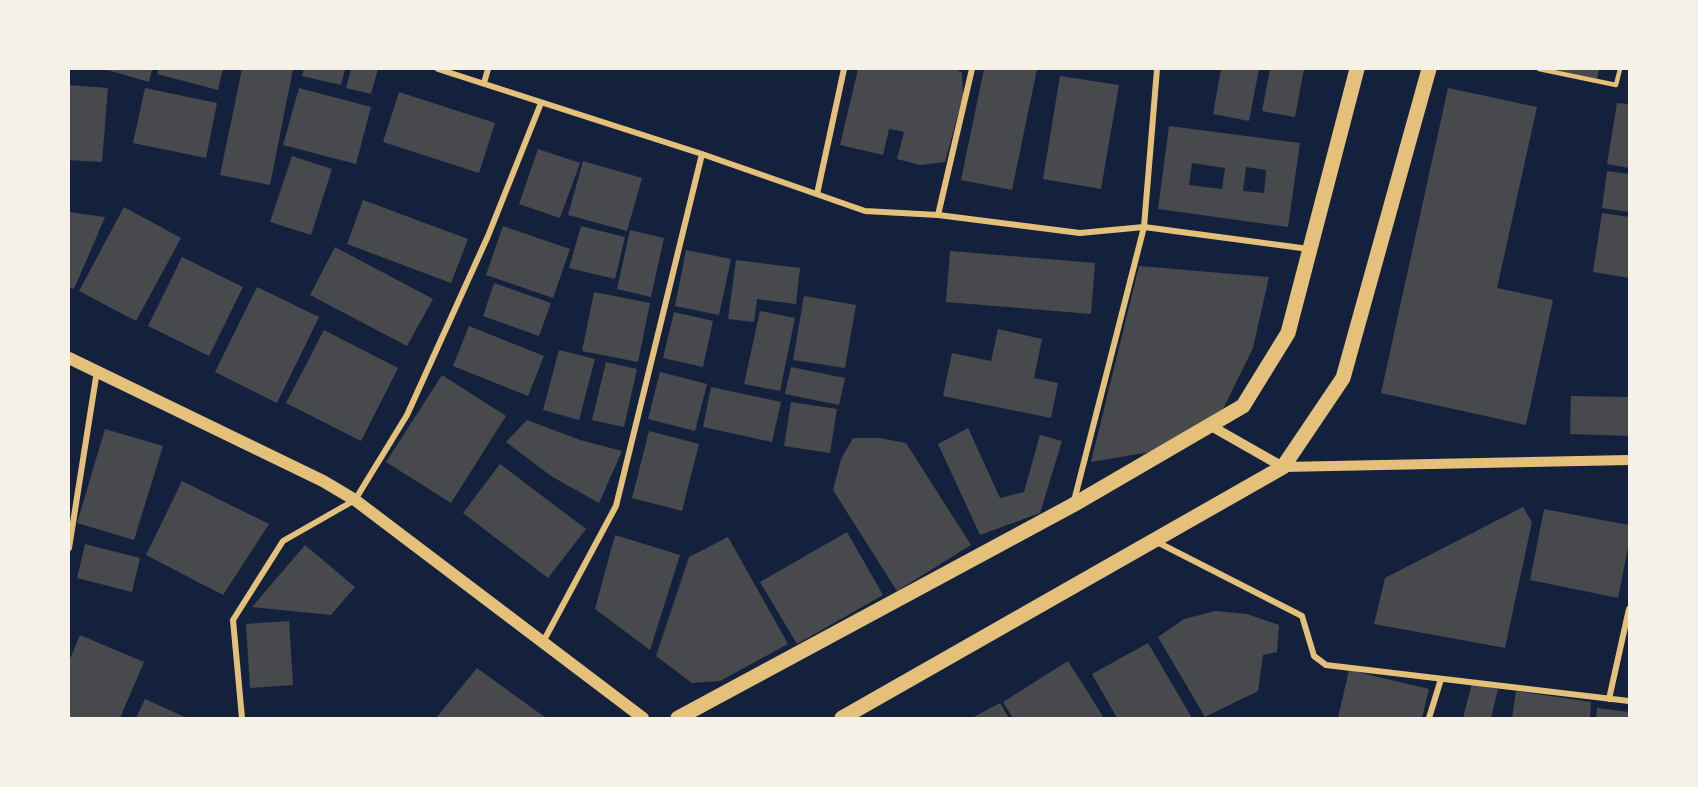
<!DOCTYPE html>
<html>
<head>
<meta charset="utf-8">
<style>
  body { margin:0 }
  #map { position:relative; width:1698px; height:787px; overflow:hidden; background:#14213d; font-family:Lora,serif }
  canvas { display:block }
  .frame { position:absolute; inset:0; border:70px solid #f6f1e7; pointer-events:none }
</style>
</head>
<body>
<div id="map">
<canvas width="1698" height="787"></canvas>
<div class="frame"></div>
</div>
<script>
const g = document.querySelector('canvas').getContext('2d');
g.lineJoin = 'round';
function fillPath(path, color) { g.fillStyle = color; g.fill(path, 'evenodd'); }
const toPath = rows => new Path2D(rows.map(r => 'M' + r).join(''));
function stroke(path, color, width, dash) { g.strokeStyle = color; g.lineWidth = width; g.lineCap = dash ? 'butt' : 'round'; g.setLineDash(dash || []); g.stroke(path); }
fillPath(toPath([
  [104,69,152,69,149,82],
  [159,69,223,69,218,90,157,74],
  [242,69,293,69,270,185,220,175],
  [304,69,345,69,341,85,302,76],
  [351,69,378,69,371,94,346,88],
  [858,69,953,69,962,72,963,96,945,162,920,165,897,159,904,132,889,129,883,155,840,145],
  [984,69,1037,69,1012,190,961,180],
  [1221,69,1259,69,1249,121,1213,114],
  [1270,69,1304,69,1295,117,1262,111],
  [1552,69,1599,69,1597,79],
  [1060,76,1119,85,1101,189,1043,179],
  [69,85,108,88,102,162,69,160],
  [145,88,217,103,206,158,133,143],
  [299,88,371,107,356,164,283,145],
  [1448,88,1537,107,1497,288,1553,300,1526,425,1381,393],
  [399,92,495,123,479,173,383,142],
  [1617,103,1629,104,1629,168,1607,164],
  [1169,126,1300,143,1288,227,1158,209],
  [1192,163,1225,168,1222,189,1189,185],
  [1246,167,1266,170,1264,193,1243,191],
  [538,149,580,163,560,218,519,204],
  [292,156,332,169,311,235,270,222],
  [583,161,642,178,627,231,568,215],
  [1607,171,1629,174,1629,212,1602,208],
  [363,200,468,239,451,283,347,244],
  [124,207,181,238,136,321,79,291],
  [69,212,105,217,74,289,69,287],
  [1602,213,1629,217,1629,278,1593,272],
  [503,226,570,249,553,298,486,275],
  [581,226,625,237,615,279,569,268],
  [630,230,664,238,651,297,617,289],
  [335,247,433,299,407,346,310,295],
  [686,250,731,259,719,315,675,306],
  [950,251,1095,263,1091,314,946,302],
  [182,257,243,287,209,356,148,326],
  [736,260,800,268,796,304,757,299,754,322,728,319],
  [1139,266,1269,277,1253,348,1223,409,1156,451,1091,462],
  [494,283,551,303,539,336,483,316],
  [257,287,319,317,277,403,215,372],
  [594,292,650,303,638,362,582,351],
  [804,296,856,305,845,368,793,360],
  [760,311,795,318,780,391,744,384],
  [674,312,713,321,703,367,663,358],
  [469,326,544,356,528,396,453,366],
  [998,329,1042,339,1034,378,1058,383,1051,418,943,396,952,353,991,361],
  [324,330,398,368,361,441,286,403],
  [559,350,595,359,579,420,543,410],
  [606,362,637,369,624,427,592,420],
  [791,367,845,378,839,405,785,394],
  [660,372,707,384,695,431,648,419],
  [442,375,506,416,451,503,386,462],
  [711,387,781,402,772,442,703,427],
  [1571,396,1629,397,1629,436,1570,434],
  [791,402,837,409,830,453,784,446],
  [527,420,580,440,622,451,599,503,551,476,506,442],
  [968,428,1000,498,1024,492,1040,435,1062,441,1040,513,980,535,938,444],
  [105,429,163,446,134,540,77,523],
  [649,431,699,444,682,511,632,498],
  [853,438,879,438,906,443,971,545,897,591,833,490,841,459],
  [500,464,586,529,548,578,463,513],
  [182,481,269,524,223,595,146,555],
  [1523,507,1532,522,1505,648,1374,624,1385,578],
  [1544,509,1629,525,1629,543,1618,598,1530,580],
  [847,532,883,595,797,644,760,582],
  [615,535,680,555,650,650,595,609],
  [728,537,788,644,720,681,692,683,656,656,689,557],
  [85,544,140,558,132,592,77,578],
  [305,545,355,587,331,615,252,607],
  [1215,611,1247,614,1279,625,1277,652,1263,655,1258,691,1205,717,1158,637,1184,619],
  [289,621,293,685,250,688,246,624],
  [80,635,144,662,120,718,69,718,69,661],
  [1148,643,1192,718,1117,718,1092,674],
  [1068,661,1104,718,1013,718,1003,702],
  [477,668,546,718,436,718],
  [1349,670,1429,689,1422,718,1338,718],
  [1472,683,1498,689,1491,718,1463,718],
  [1516,691,1591,702,1590,718,1512,718],
  [145,699,187,718,136,718],
  [1000,703,1009,718,972,718],
  [1597,708,1629,712,1629,718,1596,718]
]), '#48494c');
stroke(toPath([
  [1539,69,1616,85,1620,69]
]), '#e5c07b', 4.5);
stroke(toPath([
  [438,69,702,154,865,211,938,215,1080,233,1144,227,1309,249],
  [484,83,488,69],
  [817,194,844,69],
  [938,215,972,69],
  [1074,501,1144,227,1157,69],
  [1157,542,1302,616,1314,656,1326,665,1629,701],
  [69,548,97,371],
  [543,642,616,506,702,154],
  [1609,699,1629,609],
  [242,718,233,620,283,541,355,500,407,415,488,236,541,103],
  [1429,718,1441,679]
]), '#e5c07b', 6);
stroke(toPath([
  [1211,426,1283,467,1629,460]
]), '#e5c07b', 10);
stroke(toPath([
  [69,358,323,481,355,500,643,718]
]), '#e5c07b', 12);
stroke(toPath([
  [678,718,1073,505,1243,406,1288,333,1357,69],
  [842,718,1283,467,1343,378,1429,69]
]), '#e5c07b', 15);
</script>
</body>
</html>
